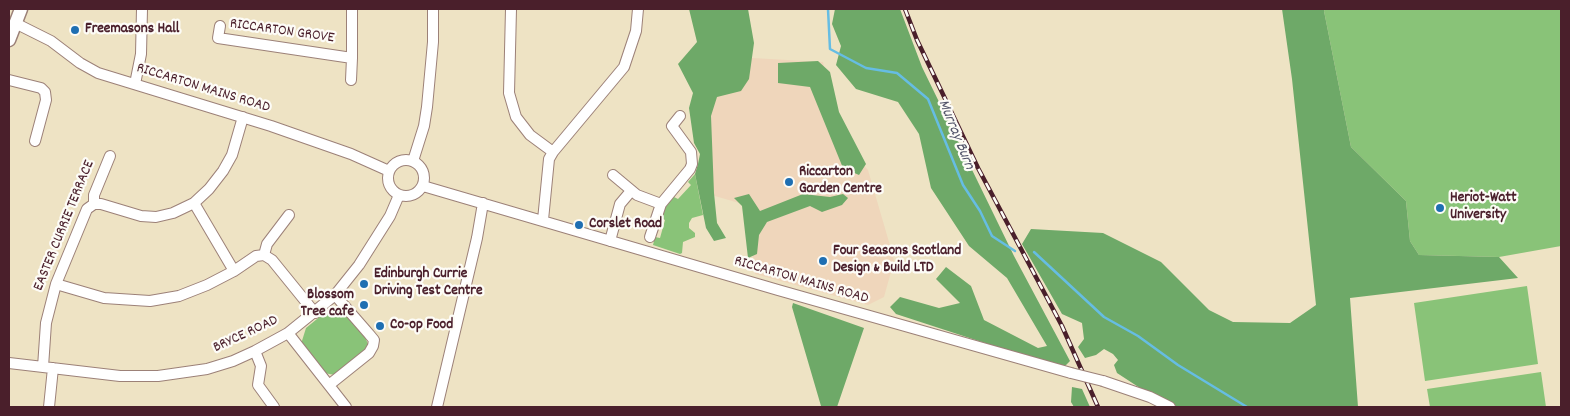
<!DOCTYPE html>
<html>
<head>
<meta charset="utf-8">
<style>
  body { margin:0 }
  #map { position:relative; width:1570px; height:416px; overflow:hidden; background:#eee3c4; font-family:Dekko,sans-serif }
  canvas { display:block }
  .frame { position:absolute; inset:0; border:10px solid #4a1f2b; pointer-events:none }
</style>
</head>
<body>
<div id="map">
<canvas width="1570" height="416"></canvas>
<div class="frame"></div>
</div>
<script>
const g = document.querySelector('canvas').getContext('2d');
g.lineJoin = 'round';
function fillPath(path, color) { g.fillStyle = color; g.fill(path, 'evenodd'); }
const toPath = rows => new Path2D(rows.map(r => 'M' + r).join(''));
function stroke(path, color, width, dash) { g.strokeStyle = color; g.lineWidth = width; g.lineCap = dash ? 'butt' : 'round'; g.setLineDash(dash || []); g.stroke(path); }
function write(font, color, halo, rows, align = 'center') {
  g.font = font + ' Dekko,sans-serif'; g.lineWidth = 4.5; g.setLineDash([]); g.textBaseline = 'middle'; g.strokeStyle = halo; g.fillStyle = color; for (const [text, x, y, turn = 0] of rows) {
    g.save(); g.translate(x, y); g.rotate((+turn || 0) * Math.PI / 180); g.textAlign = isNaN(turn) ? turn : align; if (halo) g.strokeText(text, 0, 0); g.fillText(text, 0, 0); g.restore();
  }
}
fillPath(toPath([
  [717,56,823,62,841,141,868,170,889,242,894,261,884,297,868,305,755,274,746,205,708,194,694,127]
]), '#efd6bb');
fillPath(toPath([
  [1325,9,1561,9,1561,246,1499,257,1419,255,1410,241,1406,201,1351,147,1324,11],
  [695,174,703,215,692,218,689,223,689,228,695,233,695,237,683,242,682,253,680,254,653,245,655,237,660,238,665,220,661,218,666,206,674,197,678,199,691,185,688,182],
  [1527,286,1538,364,1425,381,1414,303],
  [328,310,342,311,365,337,368,344,365,350,335,375,324,373,301,344,306,328],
  [1541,372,1546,407,1430,407,1427,389]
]), '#89c378');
fillPath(toPath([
  [689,9,748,9,754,43,749,79,741,91,717,97,711,116,714,193,717,223,726,238,714,241,706,228,695,174,698,164,700,154,694,143,689,108,693,93,678,64,697,42],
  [835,9,900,9,922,67,1014,256,1070,361,1065,366,991,345,896,314,890,307,900,297,939,308,960,303,936,279,946,267,971,286,984,320,1038,348,1047,346,1007,278,969,246,931,188,919,134,898,102,856,89,836,65,841,46,832,24],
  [1282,9,1325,9,1324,11,1351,147,1406,201,1410,241,1419,255,1499,257,1518,278,1350,298,1358,407,1178,407,1140,388,1117,373,1114,365,1118,360,1113,354,1104,349,1096,355,1085,358,1078,347,1084,339,1082,323,1062,314,1022,244,1031,229,1103,233,1161,262,1209,310,1233,322,1290,323,1316,305,1292,79],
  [818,61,830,72,839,112,866,164,859,175,843,168,810,87,778,83,778,63],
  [749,194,760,211,803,194,830,197,843,194,848,198,842,205,822,212,810,206,767,222,759,235,757,254,748,258,742,206,734,198],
  [793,303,864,328,837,407,821,406,792,307],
  [1072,387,1082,389,1090,407,1074,407,1071,402]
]), '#6ea968');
stroke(toPath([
  [828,9,830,49,866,68,897,73,928,99,963,185,980,211,992,236,1015,251],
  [1034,252,1104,317,1138,336,1178,365,1247,407]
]), '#66bde3', 2.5);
const minor = toPath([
  [511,9,509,93,516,117,530,135,553,152],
  [15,23,51,41,80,63,98,73,271,126,351,154,389,171],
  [220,26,218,38,352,58,352,9],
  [9,80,41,88,45,92,46,100,35,141],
  [351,80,352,58],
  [135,84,141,54,142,9],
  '388 178a18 18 0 1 1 36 0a18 18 0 1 1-36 0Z',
  [413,161,424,126,427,107,433,42,433,9],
  [613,175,637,195,661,204,690,169,692,164,691,152,672,126,680,116],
  [423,186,778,290,1071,373],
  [194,203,234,271],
  [94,204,101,204,141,216,156,217,173,213,194,203,209,189,223,171,232,155,243,117],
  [543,220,549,159,553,152,624,67,636,31,638,9],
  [650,237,661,204],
  [610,241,620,204,631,191],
  [264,255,272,260,315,313],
  [56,284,104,298,150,301,179,296,207,285,234,271,256,256,264,255,267,244,289,215],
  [288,333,346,407],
  [255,351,261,366,258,385,274,407],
  [9,363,120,376,158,376,207,369,233,361,255,351,288,333,335,295,359,265,390,216,399,195],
  [43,367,46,323,56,284,87,209,94,204,94,195,110,156],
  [1103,381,1150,397,1170,407],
  [329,385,369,353,373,346,374,340,369,334,335,295],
  [49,407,53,368],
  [437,407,477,238,483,203]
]);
const major = toPath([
  [9,40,21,9]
]);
stroke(minor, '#9c8178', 12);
stroke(major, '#9c8178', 15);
stroke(minor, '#fff', 10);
stroke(major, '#fff', 12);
const rail = toPath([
  [905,9,917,40,939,86,978,168,1062,326,1098,407]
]);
stroke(rail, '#4a1f2b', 4.5);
stroke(rail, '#fdfcf7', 2.5, [8]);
const minorBridge = toPath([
  [1071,373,1103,381]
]);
stroke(minorBridge, '#9c8178', 12, []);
stroke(minorBridge, '#fff', 10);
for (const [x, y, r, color] of [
  [75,30,5,"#1f6fb2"],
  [789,182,5,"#1f6fb2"],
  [1440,208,5,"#1f6fb2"],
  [579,225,5,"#1f6fb2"],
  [823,261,5,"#1f6fb2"],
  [364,284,5,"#1f6fb2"],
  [364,305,5,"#1f6fb2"],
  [380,326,5,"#1f6fb2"]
]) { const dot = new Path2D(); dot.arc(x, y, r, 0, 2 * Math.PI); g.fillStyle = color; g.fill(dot); stroke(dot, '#fdfcf7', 2); }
write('bold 15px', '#4a1f2b', '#fdfcf7', [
  ["Freemasons Hall",85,30],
  ["Riccarton",799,173],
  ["Garden Centre",799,190],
  ["Heriot-Watt",1450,199],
  ["University",1450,216],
  ["Corslet Road",589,225],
  ["Four Seasons Scotland",833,252],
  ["Design & Build LTD",833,269],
  ["Edinburgh Currie",374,275],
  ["Driving Test Centre",374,292],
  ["Blossom",354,296,"right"],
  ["Tree cafe",354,313,"right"],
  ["Co-op Food",390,326]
], 'left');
write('15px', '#4a1f2b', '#fdfcf7', [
  ["RICCARTON GROVE",282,32,8],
  ["RICCARTON MAINS ROAD",203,89,17],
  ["EASTER CURRIE TERRACE",65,226,-68],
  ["RICCARTON MAINS ROAD",801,281,16],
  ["BRYCE ROAD",246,335,-25]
]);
write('italic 16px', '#54566b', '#fdfcf7', [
  ["Murray Burn",955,135,68]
]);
</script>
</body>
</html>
